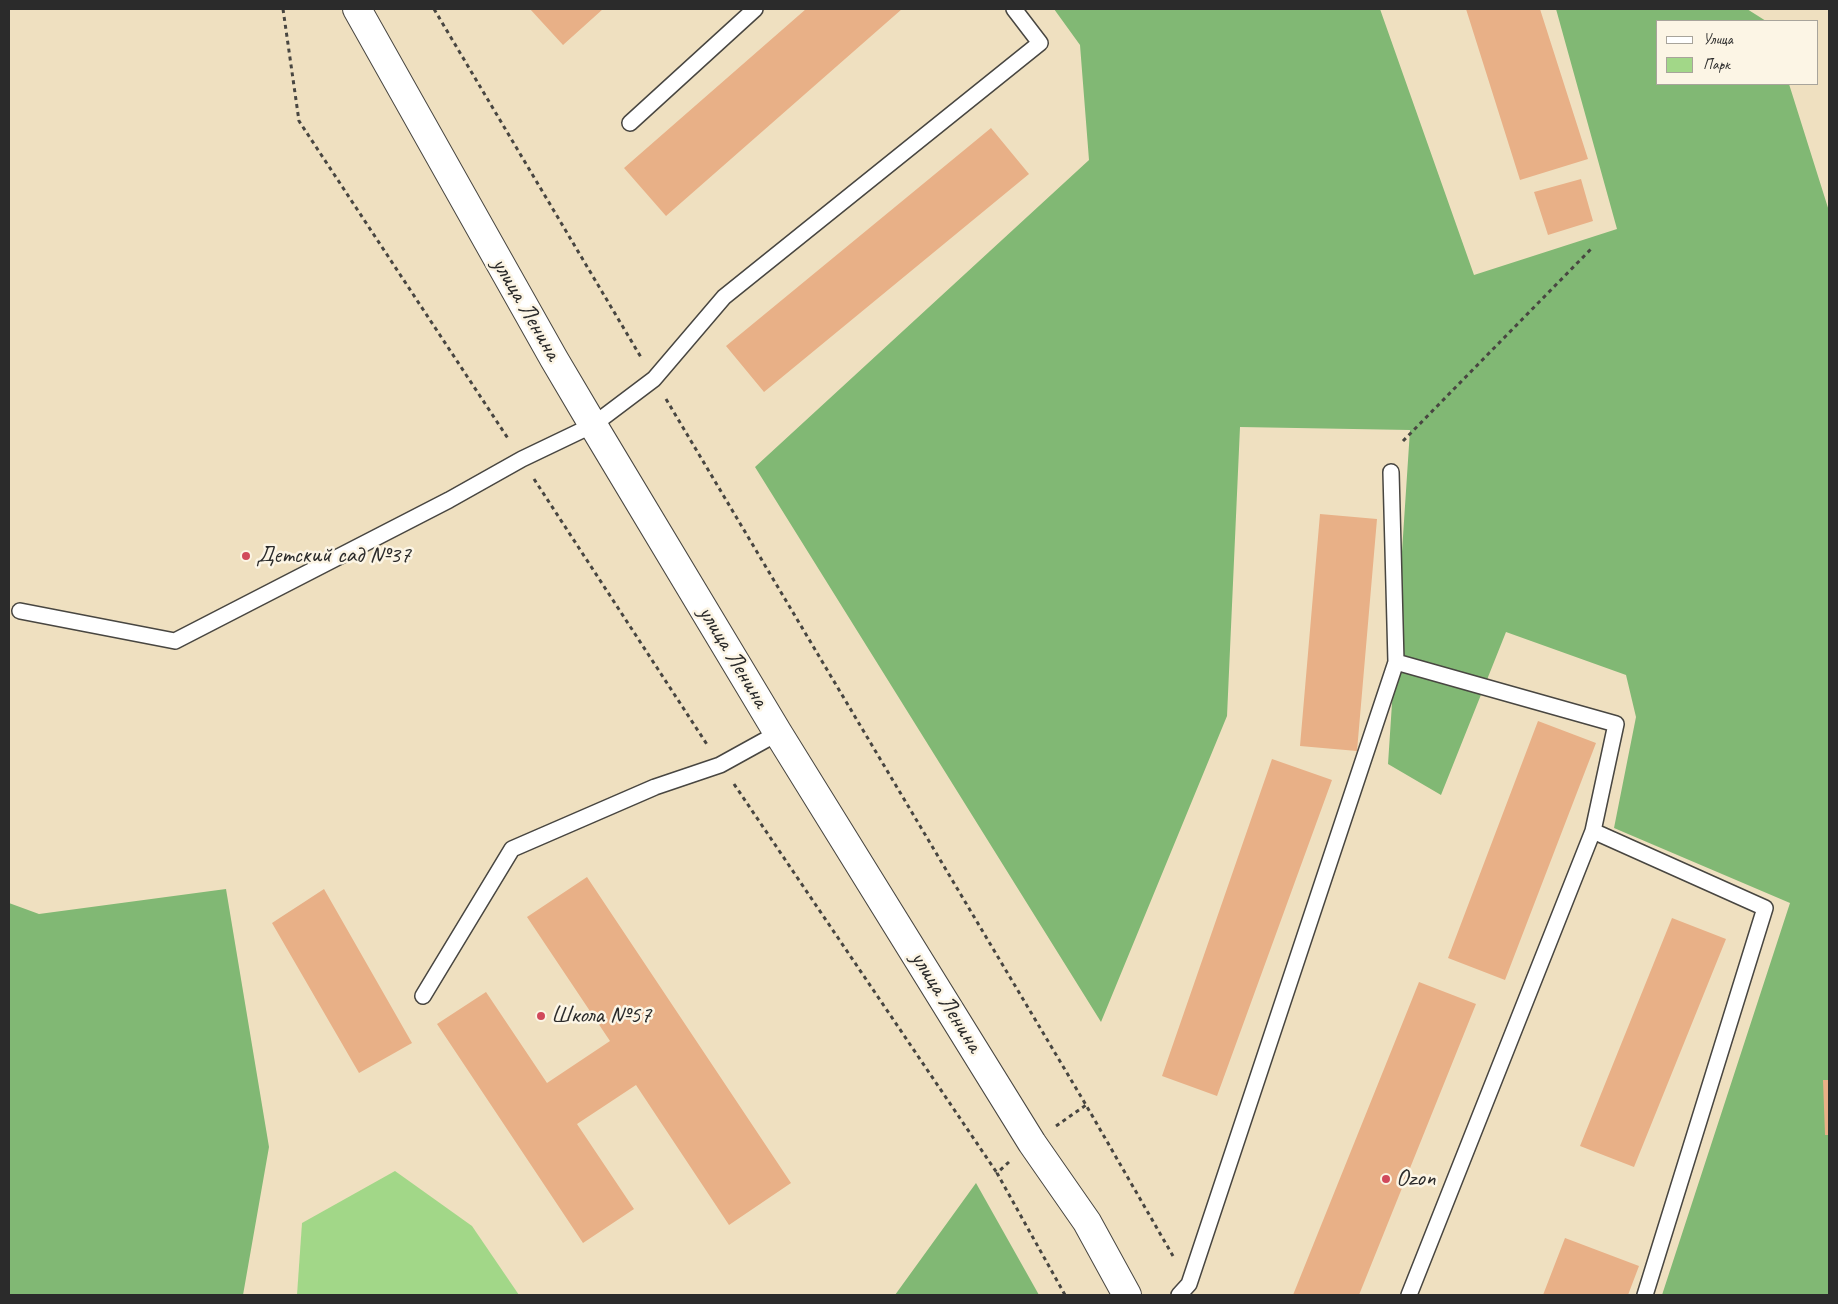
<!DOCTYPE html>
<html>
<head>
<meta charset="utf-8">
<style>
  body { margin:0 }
  #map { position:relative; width:1838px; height:1304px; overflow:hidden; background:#efe0c0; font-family:Caveat,sans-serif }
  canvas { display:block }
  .frame { position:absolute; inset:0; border:10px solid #2b2b2b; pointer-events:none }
  .legend { position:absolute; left:1656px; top:20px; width:162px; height:65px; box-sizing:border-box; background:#fcf5e5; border:1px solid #a8a49b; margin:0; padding:6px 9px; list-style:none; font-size:15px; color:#2b2b2b }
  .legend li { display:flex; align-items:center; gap:10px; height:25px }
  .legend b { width:25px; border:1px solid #a8a49b }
</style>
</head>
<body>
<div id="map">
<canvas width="1838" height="1304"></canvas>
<div class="frame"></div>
<ul class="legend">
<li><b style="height:6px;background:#fff"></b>Улица</li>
<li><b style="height:14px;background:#a2d788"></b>Парк</li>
</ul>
</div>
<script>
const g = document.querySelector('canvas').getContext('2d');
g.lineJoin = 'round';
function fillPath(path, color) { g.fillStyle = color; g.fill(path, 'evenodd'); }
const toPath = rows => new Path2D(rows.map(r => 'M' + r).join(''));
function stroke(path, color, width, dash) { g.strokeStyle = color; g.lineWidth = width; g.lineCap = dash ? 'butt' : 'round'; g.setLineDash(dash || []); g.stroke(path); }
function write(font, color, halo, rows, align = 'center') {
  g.font = font + ' Caveat,sans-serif'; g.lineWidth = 5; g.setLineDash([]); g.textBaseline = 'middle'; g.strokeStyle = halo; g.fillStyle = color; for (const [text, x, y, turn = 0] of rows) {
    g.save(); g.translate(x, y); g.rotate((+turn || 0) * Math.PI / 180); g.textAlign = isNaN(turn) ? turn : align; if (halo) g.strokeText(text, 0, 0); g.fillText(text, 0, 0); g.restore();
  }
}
fillPath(toPath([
  [395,1171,472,1226,519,1295,297,1295,302,1223]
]), '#a2d788');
fillPath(toPath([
  [1054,9,1380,9,1474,275,1617,229,1556,9,1747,9,1766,21,1657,21,1657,84,1789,84,1829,211,1829,1295,1662,1295,1790,903,1614,828,1636,717,1626,675,1506,632,1441,795,1388,764,1410,430,1240,427,1227,716,1101,1022,755,467,1089,160,1080,45],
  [226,889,269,1147,243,1295,9,1295,9,903,39,914],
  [976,1183,1039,1295,895,1295]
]), '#81b874');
fillPath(toPath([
  [530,9,603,9,563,45],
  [806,9,902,9,666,216,624,168],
  [1466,9,1540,9,1588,159,1520,180],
  [991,128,1029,174,764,392,726,346],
  [1581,179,1593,221,1548,235,1534,192],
  [1320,514,1377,519,1357,751,1300,746],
  [1538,721,1596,743,1505,980,1448,958],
  [1272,759,1332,780,1217,1096,1162,1076],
  [587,877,791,1183,729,1225,636,1085,577,1124,634,1209,583,1243,437,1024,486,992,547,1083,610,1041,527,917],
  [324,889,412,1043,359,1073,272,923],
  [1672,918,1726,939,1634,1167,1580,1146],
  [1419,982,1476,1004,1359,1295,1293,1295],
  [1823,1080,1829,1080,1829,1135,1825,1135],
  [1565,1238,1639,1266,1628,1295,1543,1295]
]), '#e8b087');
const service = toPath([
  [630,123,755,9],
  [1391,472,1396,662,1616,724,1593,831,1765,908,1645,1295],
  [20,611,175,641,449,500,522,459,593,425,654,379,724,297,1040,43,1014,9],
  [423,996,512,849,655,787,720,765,778,733],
  [1179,1295,1189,1284,1396,662],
  [1409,1295,1593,831]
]);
const secondary = toPath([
  [357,9,554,359,593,425,778,733,1032,1143,1087,1222,1127,1295]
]);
stroke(service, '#484641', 18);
stroke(secondary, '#484641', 30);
stroke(toPath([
  [283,9,299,121,509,440],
  [434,9,642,359],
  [666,399,1086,1105,1173,1256],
  [1403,441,1592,248],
  [534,479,708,746],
  [734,784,997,1173],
  [1056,1126,1086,1105],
  [1009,1162,997,1173,1065,1295]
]), '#484641', 3, [4, 4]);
stroke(service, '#fff', 15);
stroke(secondary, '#fff', 28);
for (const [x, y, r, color] of [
  [246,556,5,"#d1495b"],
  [541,1016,5,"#d1495b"],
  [1386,1179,5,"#d1495b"]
]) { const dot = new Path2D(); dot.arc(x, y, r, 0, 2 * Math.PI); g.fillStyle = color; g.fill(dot); stroke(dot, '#fcf5e5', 2); }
write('24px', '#2b2b2b', '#fcf5e5', [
  ["улица Ленина",526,309,60],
  ["улица Ленина",733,657,59],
  ["улица Ленина",946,1002,58]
]);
write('24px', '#2b2b2b', '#fcf5e5', [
  ["Детский сад №37",256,556],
  ["Школа №57",551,1016],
  ["Ozon",1396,1179]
], 'left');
</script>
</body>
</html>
